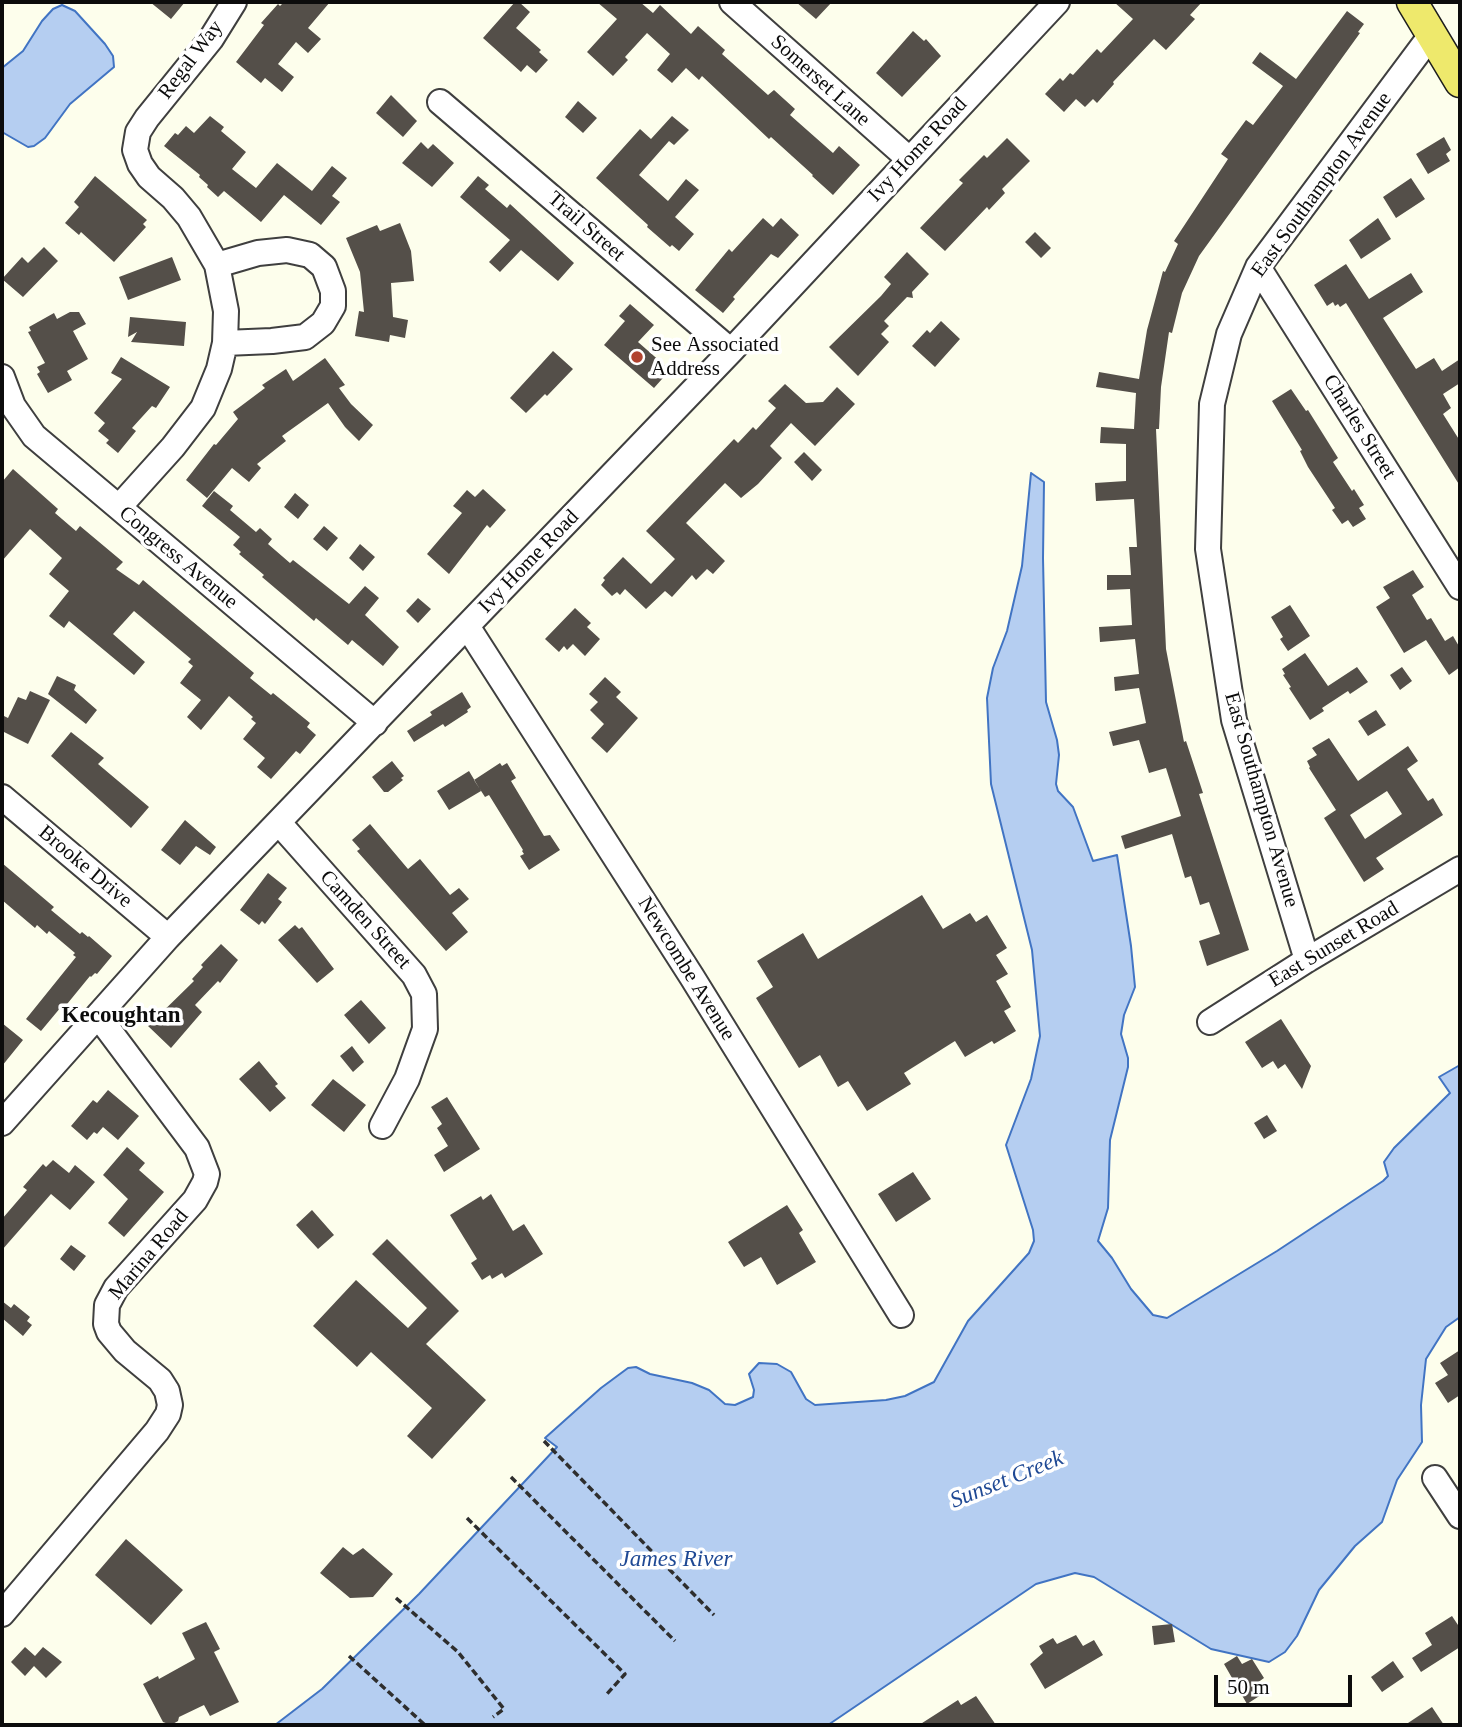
<!DOCTYPE html>
<html>
<head>
<meta charset="utf-8">
<style>
  body { margin:0 }
  #map { position:relative; width:1462px; height:1727px; overflow:hidden; background:#fdfeec; font-family:"Times New Roman",serif }
  canvas { display:block }
  .frame { position:absolute; inset:0; border:4px solid #0c0c0c; pointer-events:none }
  .scale { position:absolute; left:1214px; top:1675px; width:138px; height:32px; box-sizing:border-box; border:4px solid #0c0c0c; border-top:0; padding-left:9px; font-size:21px; line-height:24px; white-space:nowrap; color:#0c0c0c; -webkit-text-stroke:5px #fff; paint-order:stroke }
</style>
</head>
<body>
<div id="map">
<canvas width="1462" height="1727"></canvas>
<div class="frame"></div>
<div class="scale">50 m</div>
</div>
<script>
const g = document.querySelector('canvas').getContext('2d');
g.lineJoin = 'round';
function fillPath(path, color) { g.fillStyle = color; g.fill(path, 'evenodd'); }
const toPath = rows => new Path2D(rows.map(r => 'M' + r).join(''));
function stroke(path, color, width, dash) { g.strokeStyle = color; g.lineWidth = width; g.lineCap = dash ? 'butt' : 'round'; g.setLineDash(dash || []); g.stroke(path); }
function write(font, color, halo, rows, align = 'center') {
  g.font = font + ' "Times New Roman",serif'; g.lineWidth = 7; g.setLineDash([]); g.textBaseline = 'middle'; g.strokeStyle = halo; g.fillStyle = color; for (const [text, x, y, turn = 0] of rows) {
    g.save(); g.translate(x, y); g.rotate((+turn || 0) * Math.PI / 180); g.textAlign = isNaN(turn) ? turn : align; if (halo) g.strokeText(text, 0, 0); g.fillText(text, 0, 0); g.restore();
  }
}
const water = toPath([
  [62,5,75,11,105,44,113,56,114,67,70,104,45,138,34,146,28,147,2,132,2,68,23,51,42,21,53,9,62,5],
  [1031,473,1044,482,1043,558,1046,702,1057,740,1059,755,1056,784,1058,791,1073,807,1093,861,1117,855,1131,946,1135,987,1124,1015,1121,1034,1128,1058,1128,1067,1110,1140,1108,1208,1098,1241,1112,1258,1131,1289,1153,1315,1167,1318,1277,1251,1383,1181,1388,1176,1384,1162,1394,1148,1450,1093,1439,1077,1460,1065,1460,1317,1446,1327,1426,1359,1421,1405,1422,1442,1397,1480,1382,1522,1355,1546,1319,1590,1297,1636,1285,1652,1269,1662,1211,1649,1094,1577,1075,1573,1036,1584,828,1725,275,1725,322,1689,419,1594,557,1447,545,1438,601,1388,628,1368,636,1367,650,1374,692,1383,709,1390,725,1404,735,1405,753,1397,754,1390,749,1374,759,1363,777,1364,791,1372,806,1399,815,1405,886,1400,905,1396,934,1382,968,1321,1029,1253,1034,1241,1033,1230,1006,1145,1031,1079,1040,1036,1032,950,991,784,987,698,993,668,1007,631,1022,566,1031,473]
]);
fillPath(water, '#b5cef1');
stroke(water, '#4174c3', 2);
fillPath(toPath([
  [150,2,185,2,171,19],
  [284,2,330,2,308,28,321,39,308,53,296,42,278,64,294,77,282,92,265,78,261,83,236,62,264,25,261,23,278,4,280,6],
  [515,2,519,2,530,12,516,28,541,50,539,52,548,60,536,73,527,65,521,72,483,38],
  [597,2,640,2,653,13,660,5,691,34,698,26,725,50,722,54,768,95,774,90,795,109,790,115,833,153,839,146,860,165,833,195,812,176,813,175,771,137,769,139,702,76,699,80,686,68,672,83,657,70,670,54,647,33,625,57,628,60,613,76,587,52,617,19],
  [796,2,832,2,816,19],
  [1114,2,1202,2,1190,15,1195,19,1166,50,1154,39,1113,82,1114,84,1097,103,1093,99,1085,107,1076,99,1064,112,1045,94,1060,78,1063,81,1070,73,1073,75,1097,49,1101,53,1133,19],
  [1347,11,1364,24,1358,32,1360,33,1199,256,1182,293,1172,333,1169,332,1161,387,1159,429,1156,429,1166,649,1184,742,1186,741,1203,793,1199,794,1249,950,1207,966,1199,941,1220,934,1209,902,1200,905,1191,876,1185,878,1172,834,1125,849,1121,836,1181,816,1166,768,1149,773,1139,740,1113,746,1109,732,1146,723,1139,688,1115,691,1114,677,1139,674,1135,639,1100,642,1099,627,1132,625,1130,589,1107,590,1107,575,1131,575,1129,547,1137,547,1134,499,1096,501,1095,483,1126,481,1126,444,1100,443,1101,427,1134,429,1136,393,1096,387,1099,372,1139,379,1147,330,1163,271,1165,272,1178,244,1174,241,1228,159,1221,154,1246,120,1253,125,1283,86,1252,63,1260,52,1296,79],
  [913,31,924,41,926,39,941,56,902,97,876,73],
  [391,95,417,121,403,137,376,113],
  [578,101,597,118,583,133,565,117],
  [210,116,224,127,221,131,246,152,232,169,256,188,277,163,312,191,332,166,347,178,332,196,340,202,321,225,284,195,261,222,224,191,218,197,207,187,208,185,199,177,200,175,164,146,175,133,178,135,186,126,194,133],
  [672,116,689,130,674,145,669,141,639,175,668,201,686,179,699,190,675,217,694,234,679,251,672,245,670,247,647,227,648,225,596,178,640,129,651,139],
  [1444,137,1451,150,1446,154,1450,161,1428,174,1416,154],
  [1007,138,1030,161,1002,189,1005,193,989,210,987,207,945,251,920,228,963,183,959,180,984,155,987,158],
  [421,142,428,149,433,144,454,163,432,187,402,163],
  [95,176,147,220,143,224,146,227,114,262,81,232,79,235,65,223,79,207,74,202],
  [478,176,489,185,485,189,507,208,510,204,574,263,558,281,521,250,500,272,489,262,510,240,460,197],
  [1411,178,1425,199,1396,218,1383,197],
  [763,218,773,227,781,218,799,235,778,258,771,254,733,297,735,299,723,313,695,290,729,249,732,252],
  [1378,218,1391,239,1361,259,1349,240],
  [400,223,411,251,414,281,391,283,393,317,408,320,405,338,390,335,389,342,355,336,359,311,364,312,360,272,346,238,377,225,380,231],
  [1035,232,1051,248,1041,258,1025,242],
  [44,247,58,261,23,297,2,279,22,257,28,263],
  [907,252,929,274,912,292,913,298,907,297,884,321,889,326,881,334,889,342,858,376,829,347,881,296,891,284,884,277],
  [172,257,181,280,128,300,119,277],
  [1346,264,1369,299,1411,273,1423,292,1383,318,1416,369,1434,358,1442,371,1460,359,1460,383,1443,394,1451,408,1443,414,1460,441,1460,486,1346,303,1340,307,1338,304,1335,306,1333,302,1327,306,1314,285],
  [630,304,654,325,638,342,670,370,654,388,604,345,625,321,619,316],
  [70,312,79,312,86,324,73,331,88,359,67,371,72,380,48,393,37,374,40,372,37,367,45,363,28,332,31,331,29,327,54,313,57,319],
  [130,317,186,322,184,346,131,342,137,332,128,337],
  [941,321,960,339,935,367,912,346,927,330,930,333],
  [553,351,573,369,547,396,545,394,526,413,510,398],
  [121,357,170,387,156,408,152,406,132,428,136,431,118,453,106,443,109,440,98,431,105,423,94,413,122,379,111,373],
  [325,358,345,385,339,388,351,404,373,425,359,441,345,427,328,403,282,436,286,441,257,464,261,468,249,482,232,468,207,498,186,480,214,444,216,445,238,419,233,412,265,388,262,385,286,369,293,381],
  [785,384,806,403,823,402,837,387,855,404,815,446,791,423,770,446,782,458,758,484,741,498,725,483,686,523,725,561,713,574,707,569,696,580,692,575,672,597,665,591,646,609,625,589,620,595,617,592,612,596,601,585,605,580,603,578,623,557,651,584,675,559,646,531,734,439,738,443,753,427,756,430,776,408,768,401],
  [1291,389,1306,411,1308,410,1338,458,1333,462,1352,491,1354,489,1364,505,1359,508,1366,519,1353,527,1348,520,1342,524,1332,510,1335,508,1308,467,1300,451,1302,450,1272,401],
  [804,452,822,470,812,481,794,462],
  [13,469,58,509,55,513,76,531,80,526,123,562,116,569,139,585,143,580,254,673,250,678,271,695,273,693,310,723,307,727,316,735,300,754,296,751,271,779,257,767,265,758,243,739,256,723,251,719,253,717,229,696,201,730,187,717,201,700,180,683,193,666,188,662,191,659,134,611,113,634,145,662,134,675,69,621,64,628,49,616,69,591,49,574,62,558,30,529,2,561,2,482],
  [483,489,506,510,490,528,487,525,449,574,427,554,462,513,453,506,467,490,475,497],
  [214,491,233,506,230,510,256,532,260,528,272,539,268,544,290,563,293,560,349,604,365,586,379,598,365,615,399,647,383,666,352,640,348,645,316,618,314,621,262,577,264,575,239,554,241,552,233,545,240,537,202,506],
  [295,493,309,505,298,519,284,507],
  [324,526,338,538,327,551,313,539],
  [360,544,375,557,363,571,349,558],
  [1413,570,1424,587,1412,595,1427,620,1431,618,1445,641,1453,636,1460,648,1460,667,1449,675,1426,640,1404,653,1376,607,1390,598,1383,587],
  [418,598,431,609,418,623,406,611],
  [1290,605,1310,636,1288,651,1280,639,1283,637,1271,617],
  [575,608,591,623,587,627,600,639,585,656,573,644,567,650,564,646,559,652,545,639],
  [1305,653,1328,686,1357,667,1368,682,1350,694,1348,691,1322,708,1324,711,1310,720,1289,688,1291,687,1283,675,1285,674,1282,669],
  [1402,667,1412,681,1400,690,1390,675],
  [57,676,76,685,74,690,97,710,86,724,48,694],
  [605,677,621,692,616,697,638,718,607,753,591,738,604,724,590,710,598,702,589,694],
  [30,691,50,700,28,744,2,731,2,715,8,718,18,697,26,700],
  [462,692,471,707,467,710,468,712,445,727,443,724,414,742,407,731,432,715,430,712],
  [1376,710,1386,725,1368,736,1358,721],
  [71,732,104,758,98,764,149,807,131,828,51,756],
  [1329,738,1358,781,1408,746,1418,761,1407,769,1428,801,1433,798,1443,815,1376,858,1384,869,1364,882,1324,818,1336,810,1309,768,1310,767,1307,761,1317,755,1312,748],
  [1387,791,1402,814,1365,839,1350,815],
  [392,761,404,776,401,778,403,780,388,792,384,792,372,777],
  [500,763,502,766,507,763,516,778,511,781,544,836,550,835,560,850,529,870,520,856,524,854,522,851,523,850,489,795,485,797,474,780],
  [469,771,481,791,449,810,437,791],
  [185,820,216,847,210,855,196,846,180,865,161,850],
  [370,824,408,869,420,859,450,895,459,888,469,899,452,913,468,932,446,951,357,851,360,849,352,840],
  [2,863,54,907,51,910,80,934,82,932,88,937,89,936,112,956,97,974,95,973,91,977,90,976,63,1009,61,1007,41,1031,26,1019,76,957,73,955,75,953,49,931,47,934,37,925,35,928,2,900],
  [268,873,287,888,278,899,282,902,265,924,262,921,259,925,240,910],
  [922,895,943,929,970,913,976,922,987,915,1007,948,996,955,1008,974,996,981,1011,1007,1004,1011,1016,1031,994,1044,992,1041,965,1057,955,1041,904,1073,911,1084,867,1111,848,1081,838,1087,820,1055,799,1068,756,998,773,987,757,961,803,933,818,959],
  [295,925,299,929,302,927,334,969,317,983,278,940],
  [221,944,238,960,220,983,218,981,195,1005,202,1012,171,1048,148,1026,194,981,192,979,203,967,201,965],
  [361,1000,386,1028,369,1044,344,1015],
  [1281,1019,1311,1066,1302,1089,1285,1064,1278,1069,1273,1061,1262,1068,1245,1042],
  [2,1023,23,1040,2,1066],
  [352,1046,364,1062,353,1072,340,1056],
  [259,1061,278,1084,275,1086,286,1098,270,1112,239,1079],
  [333,1079,366,1105,344,1132,311,1105],
  [108,1090,139,1116,118,1140,103,1127,97,1134,94,1132,87,1140,71,1126,93,1100,97,1103],
  [447,1097,480,1149,444,1172,434,1155,448,1146,437,1128,442,1124,431,1107],
  [1267,1115,1277,1131,1264,1139,1254,1123],
  [127,1147,145,1163,139,1170,164,1192,124,1237,108,1223,128,1199,103,1175],
  [53,1160,69,1173,75,1165,95,1182,70,1210,51,1194,2,1250,2,1219,27,1190,23,1187,43,1164,46,1167],
  [913,1172,931,1199,896,1222,878,1194],
  [491,1194,513,1231,524,1224,543,1254,505,1278,502,1273,492,1279,490,1275,482,1280,471,1263,477,1259,450,1215,481,1196,483,1200],
  [787,1205,803,1230,799,1233,816,1262,777,1285,761,1257,744,1267,728,1242],
  [312,1210,334,1235,318,1249,296,1225],
  [387,1239,459,1311,426,1344,486,1400,432,1459,407,1436,432,1408,371,1352,357,1367,313,1326,356,1280,408,1328,427,1308,372,1254],
  [71,1245,86,1256,74,1271,60,1259],
  [2,1301,11,1308,14,1304,30,1317,27,1321,32,1325,23,1336,2,1318],
  [1460,1350,1460,1395,1448,1403,1435,1383,1448,1375,1440,1363],
  [126,1539,183,1590,151,1625,95,1575],
  [343,1547,353,1555,363,1548,393,1574,373,1597,350,1598,320,1573],
  [1452,1616,1460,1628,1460,1647,1421,1672,1412,1658,1432,1645,1425,1633],
  [206,1622,220,1649,214,1652,239,1702,210,1716,204,1705,179,1717,178,1721,171,1725,163,1722,143,1684,158,1676,159,1679,195,1659,182,1633],
  [1172,1624,1175,1642,1154,1645,1152,1626],
  [1076,1635,1083,1646,1094,1640,1103,1655,1045,1689,1030,1664,1043,1653,1039,1646,1053,1638,1057,1644],
  [25,1647,35,1656,43,1647,62,1662,46,1678,34,1666,25,1676,11,1662],
  [1237,1656,1242,1664,1252,1659,1264,1678,1257,1683,1264,1693,1247,1704,1224,1664],
  [1393,1661,1404,1677,1382,1692,1371,1677],
  [976,1696,996,1725,919,1725,958,1700,961,1705],
  [1432,1707,1444,1725,1405,1725]
]), '#544f49');
const minor = toPath([
  [732,2,909,159],
  [440,102,731,351],
  [217,265,258,253,287,250,310,255,324,267,333,291,333,306,323,323,305,337,272,341,225,343],
  [1258,267,1460,587],
  [2,377,13,406,34,436,375,723],
  [119,507,173,447,203,408,219,369,225,343,226,311,217,265,189,217,173,198,149,177,140,164,135,150,138,132,147,118,211,39,234,2],
  [467,626,692,977,901,1315],
  [2,797,168,937],
  [279,823,414,975,424,994,425,1029,407,1079,382,1126],
  [1307,960,1234,720,1208,549,1212,404,1229,334,1258,267,1432,34],
  [1210,1022,1307,960,1460,869],
  [2,1123,168,937,731,351,1057,2],
  [1435,1478,1460,1516],
  [2,1614,157,1431,168,1414,170,1405,167,1391,160,1380,125,1351,109,1332,106,1324,107,1305,116,1288,195,1200,205,1182,207,1174,197,1148,99,1017]
]);
const major = toPath([
  [1412,2,1460,82]
]);
stroke(minor, '#3f3f3f', 28);
stroke(major, '#1d1d1d', 33);
stroke(toPath([
  [544,1441,714,1615],
  [511,1477,675,1641],
  [467,1518,625,1674,606,1695],
  [396,1598,458,1652,504,1709,493,1717],
  [349,1656,425,1725]
]), '#2e2e2e', 3.5, [7, 3.5]);
stroke(minor, '#fff', 24);
stroke(major, '#eee96c', 30);
for (const [x, y, r, color] of [
  [637,357,7,"#b1432f"]
]) { const dot = new Path2D(); dot.arc(x, y, r, 0, 2 * Math.PI); g.fillStyle = color; g.fill(dot); stroke(dot, '#fff', 2.5); }
write('21px', '#0c0c0c', '#fff', [
  ["Regal Way",191,60,-53],
  ["Somerset Lane",820,81,42],
  ["Ivy Home Road",918,150,-47],
  ["East Southampton Avenue",1322,185,-54],
  ["Trail Street",586,227,41],
  ["Charles Street",1359,427,58],
  ["Congress Avenue",178,558,40],
  ["Ivy Home Road",529,562,-46],
  ["East Southampton Avenue",1261,800,74],
  ["Brooke Drive",85,867,40],
  ["Camden Street",365,920,48],
  ["East Sunset Road",1334,945,-31],
  ["Newcombe Avenue",686,969,58],
  ["Marina Road",149,1255,-50]
]);
write('21px', '#0c0c0c', '#fff', [
  ["See Associated",651,345],
  ["Address",651,369]
], 'left');
write('bold 23px', '#0c0c0c', '#fff', [
  ["Kecoughtan",121,1016]
]);
write('italic 23px', '#1f4994', '#fff', [
  ["Sunset Creek",1007,1480,-22],
  ["James River",676,1560]
]);
</script>
</body>
</html>
